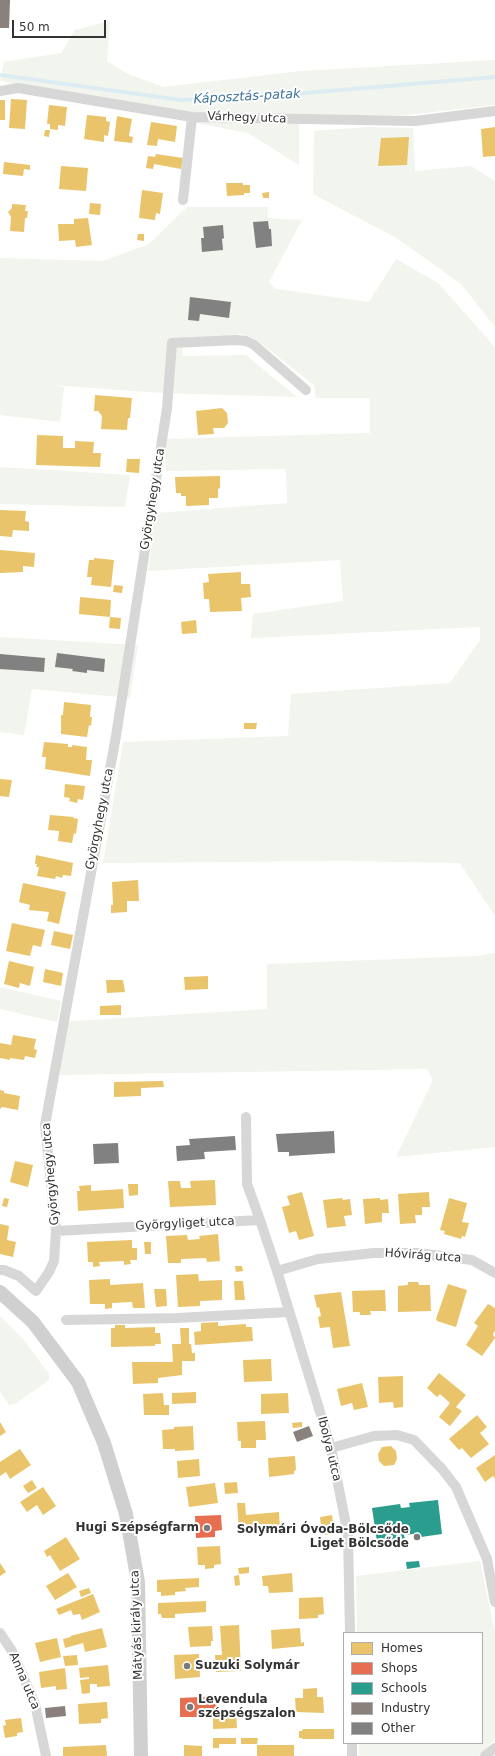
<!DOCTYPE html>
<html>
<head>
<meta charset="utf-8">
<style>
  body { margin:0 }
  #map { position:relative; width:495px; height:1756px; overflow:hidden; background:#fff; font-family:"DejaVu Sans",sans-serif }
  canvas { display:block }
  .legend { position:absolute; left:343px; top:1632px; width:140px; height:112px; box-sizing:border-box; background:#fff; border:1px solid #adadad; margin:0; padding:5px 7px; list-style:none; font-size:12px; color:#333 }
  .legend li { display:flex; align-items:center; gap:8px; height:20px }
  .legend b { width:20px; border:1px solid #adadad }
  .scale { position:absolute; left:12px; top:20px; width:94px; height:18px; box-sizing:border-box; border:2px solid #333; border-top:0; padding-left:5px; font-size:12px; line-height:14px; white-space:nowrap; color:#333; -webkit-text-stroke:3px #fff; paint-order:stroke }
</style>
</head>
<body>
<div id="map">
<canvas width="495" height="1756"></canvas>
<ul class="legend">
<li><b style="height:11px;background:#e9c46a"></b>Homes</li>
<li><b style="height:11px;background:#e76f51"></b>Shops</li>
<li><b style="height:11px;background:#2a9d8f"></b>Schools</li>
<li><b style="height:11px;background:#8a817c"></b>Industry</li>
<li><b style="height:11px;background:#818181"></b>Other</li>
</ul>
<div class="scale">50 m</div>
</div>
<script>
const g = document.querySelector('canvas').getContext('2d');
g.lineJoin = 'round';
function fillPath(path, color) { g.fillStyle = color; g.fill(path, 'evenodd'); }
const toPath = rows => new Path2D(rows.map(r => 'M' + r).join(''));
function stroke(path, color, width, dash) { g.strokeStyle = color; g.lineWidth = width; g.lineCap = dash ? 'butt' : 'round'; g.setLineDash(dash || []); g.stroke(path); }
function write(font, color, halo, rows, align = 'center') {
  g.font = font + ' "DejaVu Sans",sans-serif'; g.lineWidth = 4; g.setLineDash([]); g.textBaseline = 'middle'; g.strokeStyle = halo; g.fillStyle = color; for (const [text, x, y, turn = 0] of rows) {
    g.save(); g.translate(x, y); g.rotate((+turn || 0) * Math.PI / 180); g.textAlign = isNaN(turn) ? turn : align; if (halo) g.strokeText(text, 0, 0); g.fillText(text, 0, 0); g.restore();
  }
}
fillPath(toPath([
  [110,21,107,61,126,73,163,87,301,71,495,60,495,105,407,115,299,115,299,165,248,133,197,123,126,105,0,81,4,62,61,53,75,30],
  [367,127,413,128,415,171,471,166,495,181,495,327,461,284,398,239,313,194,314,131],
  [187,207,268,207,268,218,302,220,269,282,276,289,369,302,396,259,438,283,495,347,495,916,460,863,345,861,103,863,123,742,288,736,291,694,450,683,480,640,480,627,251,638,253,614,343,601,340,560,148,571,156,513,287,503,286,469,166,471,164,439,370,433,370,398,316,398,314,385,254,338,240,334,183,342,182,356,246,355,297,397,161,393,51,385,64,387,60,422,0,415,0,258,103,261,149,244],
  [0,467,130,475,125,507,0,504],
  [0,637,138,645,130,698,32,689,24,735,0,732],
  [495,953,495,1147,396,1157,433,1080,427,1069,60,1075,62,1033,65,1022,57,1022,0,1009,0,987,61,1001,57,1022,267,1009,267,964,476,956],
  [0,1316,23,1339,49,1374,49,1380,15,1404,9,1405,0,1391],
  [480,1561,495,1632,495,1739,479,1756,359,1756,359,1743,482,1743,482,1633,357,1633,356,1576]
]), '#f1f5ed');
fillPath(toPath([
  [11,99,27,100,25,129,9,128],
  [0,100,5,100,5,120,0,120],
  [49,105,67,107,65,126,58,125,58,130,50,129,50,124,47,124],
  [87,115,106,117,106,121,110,122,108,136,104,135,104,142,84,139],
  [117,116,132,119,129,136,133,137,132,143,114,141],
  [151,122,177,126,175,142,158,139,157,146,147,145],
  [495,127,495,156,483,157,481,129],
  [45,130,50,130,49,137,44,136],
  [409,137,407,165,378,166,381,138],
  [156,154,183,158,181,169,154,164,153,169,146,168,148,156,155,157],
  [4,162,30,165,30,170,24,169,23,176,3,174],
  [61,166,88,168,86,191,59,189],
  [226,183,243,183,243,185,250,185,250,193,244,193,244,195,227,196],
  [142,190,163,193,160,214,156,213,155,220,139,218],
  [269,192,269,198,263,198,262,193],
  [90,203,101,204,100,215,89,214],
  [12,204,26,205,25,211,28,211,27,218,25,218,24,232,10,231,11,217,8,212,12,208],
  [88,218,92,245,76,247,75,240,59,241,58,224,74,224,74,219],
  [138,234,144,234,144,241,137,240],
  [95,395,132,398,130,418,128,418,127,430,101,429,102,416,98,411,94,411],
  [222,408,227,413,228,423,224,428,213,428,214,434,198,435,196,411],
  [37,435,63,436,63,448,75,448,75,441,94,442,93,453,101,453,100,467,36,465],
  [127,459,140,459,139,473,126,472],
  [220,476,220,488,218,489,218,498,209,498,209,505,186,506,186,496,181,496,181,493,176,493,175,477],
  [0,510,26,511,25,521,29,522,29,531,13,530,12,537,0,536],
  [0,550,35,553,34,567,23,566,23,572,0,573],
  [94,558,114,560,111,587,91,585,92,577,87,577,89,560,94,560],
  [241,572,241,584,250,584,251,597,241,598,242,611,210,612,209,599,204,599,203,583,209,582,208,574],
  [114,585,123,586,122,593,113,592],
  [80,597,111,600,110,617,79,614],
  [110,617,121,618,120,629,109,628],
  [196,620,197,633,182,634,181,622],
  [64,702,91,705,90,717,92,717,91,726,89,725,87,737,61,734,61,715,63,715],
  [244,723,257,723,256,729,244,729],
  [44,742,68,744,68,747,72,747,72,745,87,747,86,760,92,760,90,776,45,769,46,757,42,757],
  [0,779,12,780,9,797,0,796],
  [65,784,85,786,83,800,78,799,77,803,69,801,70,798,64,797],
  [50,815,74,817,73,818,78,819,76,834,74,833,72,843,58,841,59,831,48,830],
  [36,855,73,863,71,876,63,875,62,878,56,876,55,879,37,876,39,867,36,867,37,864,35,864],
  [138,880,139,901,127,901,127,912,111,913,111,905,113,905,112,882],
  [23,883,66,892,59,924,47,921,49,912,29,910,30,905,19,902],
  [12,923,45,930,41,947,33,945,30,956,6,951],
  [54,931,73,935,70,949,51,945],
  [9,961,34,967,30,986,20,983,19,988,4,984],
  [45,969,63,973,61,986,43,982],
  [208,976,208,989,185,990,184,977],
  [106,980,123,980,125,992,107,993],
  [121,1005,121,1015,100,1015,100,1006],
  [13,1035,36,1039,34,1049,37,1050,35,1058,25,1056,24,1060,10,1058,10,1060,0,1058,0,1043,11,1045],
  [163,1081,164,1087,141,1088,141,1096,114,1097,114,1082],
  [0,1090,4,1091,4,1093,20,1096,18,1110,2,1107,0,1109],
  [15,1161,33,1165,28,1187,10,1182],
  [215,1180,216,1205,170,1207,168,1181,180,1181,181,1188,191,1188,190,1181],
  [128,1184,138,1184,138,1195,129,1196],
  [91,1185,91,1191,123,1189,124,1208,78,1211,77,1191,80,1191,79,1186],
  [302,1192,314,1236,299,1240,296,1231,289,1233,282,1207,290,1205,287,1196],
  [429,1192,430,1207,422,1207,422,1215,415,1215,416,1223,400,1224,398,1194],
  [4,1198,9,1199,7,1207,2,1206],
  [342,1198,343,1200,350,1199,352,1215,344,1216,346,1226,327,1228,323,1200],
  [380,1198,380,1200,388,1199,389,1213,382,1213,382,1222,365,1224,363,1199],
  [449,1198,467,1203,462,1222,469,1223,465,1237,462,1236,461,1239,444,1234,445,1231,440,1230],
  [0,1224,9,1226,7,1240,16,1242,13,1257,0,1254],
  [218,1234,220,1261,207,1262,206,1258,181,1259,181,1263,168,1263,166,1236,187,1235,188,1240,200,1239,199,1236],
  [132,1240,132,1248,137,1248,137,1260,130,1260,131,1264,124,1265,124,1261,99,1262,100,1266,93,1267,93,1262,88,1262,87,1242],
  [144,1242,151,1242,151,1254,145,1254],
  [235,1266,242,1266,243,1271,236,1272],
  [198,1274,199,1281,222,1280,222,1300,200,1301,200,1306,178,1307,176,1275],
  [110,1279,110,1285,143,1283,145,1308,133,1308,132,1302,112,1303,112,1308,105,1309,105,1304,90,1304,89,1280],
  [234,1281,243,1281,245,1300,235,1300],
  [408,1282,418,1282,419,1285,430,1285,431,1311,398,1312,398,1286,408,1285],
  [448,1284,467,1290,456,1327,437,1321,436,1319],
  [154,1289,166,1289,167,1306,156,1307],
  [385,1290,386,1311,370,1311,371,1315,360,1315,360,1312,353,1312,352,1291],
  [341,1292,350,1346,333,1348,330,1327,320,1328,318,1317,321,1316,319,1307,317,1308,314,1295],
  [488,1304,495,1308,495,1331,493,1334,495,1338,482,1356,466,1345,478,1326,474,1323],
  [218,1322,218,1326,246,1324,246,1327,252,1327,253,1341,195,1345,194,1332,201,1331,201,1323],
  [115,1325,125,1325,125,1328,155,1327,155,1333,160,1333,161,1344,155,1344,155,1346,111,1347,111,1328,115,1328],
  [180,1328,189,1328,189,1344,191,1344,192,1353,195,1353,195,1361,182,1361,182,1375,158,1378,158,1383,133,1384,132,1362,173,1362,172,1344,181,1344],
  [271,1359,272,1381,244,1382,243,1360],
  [439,1373,466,1395,456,1407,462,1411,450,1426,439,1417,450,1403,440,1394,437,1397,427,1388],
  [403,1376,403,1407,394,1408,393,1402,379,1403,378,1377],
  [362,1383,368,1407,354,1410,352,1403,341,1406,337,1389],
  [196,1392,196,1403,172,1404,172,1393],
  [163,1393,164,1405,169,1405,169,1415,144,1415,143,1394],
  [288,1393,289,1413,261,1414,261,1394],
  [477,1415,487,1427,480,1433,489,1444,471,1458,462,1448,459,1450,449,1439],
  [265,1421,266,1440,256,1440,256,1448,241,1448,241,1441,238,1441,237,1422],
  [0,1422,6,1432,0,1436],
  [302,1422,302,1427,293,1428,292,1423],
  [193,1426,194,1450,175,1451,175,1449,163,1449,162,1430,174,1429,174,1427],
  [391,1446,396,1451,397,1459,394,1465,384,1466,379,1461,378,1454,382,1447],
  [20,1449,31,1465,10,1479,6,1472,0,1476,0,1462],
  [495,1455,495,1479,493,1476,485,1482,476,1468],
  [295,1456,296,1470,294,1471,294,1474,269,1477,268,1458],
  [199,1459,200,1476,178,1478,177,1461],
  [32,1480,37,1488,28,1493,23,1486],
  [237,1482,238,1493,225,1494,224,1483],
  [215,1483,218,1503,189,1507,186,1487],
  [43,1487,56,1506,43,1515,37,1505,27,1512,20,1502],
  [237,1503,245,1503,246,1515,279,1512,280,1529,272,1529,272,1533,255,1534,255,1530,239,1531],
  [332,1515,334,1534,322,1535,320,1517],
  [66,1537,80,1559,60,1571,50,1555,47,1557,44,1551],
  [220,1546,221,1564,214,1565,214,1568,205,1569,205,1565,198,1565,197,1547],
  [0,1563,6,1572,0,1576],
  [249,1567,249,1573,239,1574,238,1568],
  [68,1573,77,1587,55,1600,46,1586],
  [292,1573,293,1592,269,1593,268,1586,263,1586,262,1576],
  [239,1575,240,1585,235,1586,234,1576],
  [199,1578,199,1587,185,1588,186,1591,175,1592,175,1595,161,1596,161,1592,157,1592,157,1580],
  [89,1588,91,1593,81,1597,79,1591],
  [93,1594,100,1612,82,1620,80,1614,73,1615,71,1610,59,1615,56,1609],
  [323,1597,324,1614,318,1615,318,1618,299,1619,299,1598],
  [206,1601,206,1612,175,1614,175,1618,162,1618,161,1614,158,1614,158,1603],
  [239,1625,241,1671,216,1672,215,1655,222,1655,220,1626],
  [212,1626,213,1641,211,1641,211,1646,190,1647,188,1627],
  [102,1628,107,1647,85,1652,83,1643,65,1648,63,1639,71,1637,70,1636],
  [300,1628,301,1643,304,1642,304,1646,272,1649,271,1630],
  [57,1638,61,1657,40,1662,35,1643],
  [199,1654,200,1677,175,1679,174,1655],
  [77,1655,78,1665,65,1666,63,1656],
  [108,1665,110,1686,97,1687,97,1684,90,1684,90,1693,82,1694,80,1680,89,1679,89,1677,80,1678,79,1668],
  [65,1668,67,1689,56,1690,56,1686,41,1688,39,1672],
  [317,1688,317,1697,323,1697,324,1713,296,1712,295,1698,303,1698,303,1689],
  [107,1702,108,1718,101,1719,101,1723,79,1724,78,1704],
  [230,1710,230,1713,236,1713,237,1728,213,1729,213,1714,221,1714,221,1711],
  [21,1718,23,1732,17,1733,17,1736,5,1738,3,1726,6,1725,5,1720],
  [303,1729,334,1729,334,1739,302,1739,302,1738,299,1738,299,1731,302,1731],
  [213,1738,236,1738,236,1744,219,1744,219,1748,213,1748],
  [241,1738,258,1738,257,1744,241,1744],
  [106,1745,107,1756,63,1756,63,1747],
  [184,1745,202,1746,202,1756,184,1756],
  [257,1745,294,1745,294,1756,257,1756]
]), '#e9c46a');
fillPath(toPath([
  [221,1515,222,1530,215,1531,215,1537,196,1538,195,1516],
  [219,1696,220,1711,198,1712,199,1717,180,1717,180,1698]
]), '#e76f51');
fillPath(toPath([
  [438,1500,442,1534,414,1538,413,1534,404,1535,405,1539,377,1542,372,1508,400,1504,401,1508,410,1507,409,1503],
  [419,1561,420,1567,407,1569,406,1562]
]), '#2a9d8f');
fillPath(toPath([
  [0,0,10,0,9,28,0,28],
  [309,1426,313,1436,297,1442,293,1432],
  [65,1706,66,1716,46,1718,45,1708]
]), '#8a817c');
stroke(toPath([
  [0,75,181,100,293,94,495,77]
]), '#ddebf3', 4);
fillPath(toPath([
  [268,221,269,229,271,229,272,246,256,248,253,222],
  [223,225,224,238,222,239,223,250,202,252,201,238,204,238,203,227],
  [190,297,231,302,229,318,200,314,199,321,188,320],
  [57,653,105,659,104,672,87,670,87,673,72,671,73,669,55,667],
  [0,654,45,658,44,672,0,669],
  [334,1131,335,1153,289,1156,289,1152,278,1152,276,1134],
  [235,1136,236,1150,204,1152,205,1159,177,1161,176,1146,190,1145,189,1139],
  [118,1143,119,1163,94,1164,93,1144]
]), '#818181');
stroke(toPath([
  [0,91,18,88,192,117,415,121,495,111],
  [183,200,192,117],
  [246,1117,247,1184,260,1220],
  [56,1231,260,1220,277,1271,331,1448,348,1535,350,1633],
  [0,1270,4,1270,19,1276,36,1291,49,1272,54,1261,56,1231,45,1125,116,736,167,408,172,343,237,340,246,341,253,344,306,390],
  [277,1271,318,1259,374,1253,418,1253,472,1260,495,1273],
  [66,1320,177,1318,289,1312],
  [331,1448,374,1436,397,1435,414,1440,442,1469,456,1487,487,1559,495,1602],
  [0,1633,12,1651,35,1704,46,1756],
  [352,1743,352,1756],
  [485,1756,495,1748]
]), '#d7d7d7', 10);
stroke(toPath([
  [0,1292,33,1322,78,1382,104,1443,126,1514,138,1582,141,1756]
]), '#d0d0d0', 14);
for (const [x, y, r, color] of [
  [207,1528,4,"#7a7a7a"],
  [417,1537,4,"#7a7a7a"],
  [187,1666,4,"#7a7a7a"],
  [190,1707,4,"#7a7a7a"]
]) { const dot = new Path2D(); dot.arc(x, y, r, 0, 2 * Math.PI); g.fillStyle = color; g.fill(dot); stroke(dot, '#fff', 1.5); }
write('12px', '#333', '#fff', [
  ["Várhegy utca",247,118,2],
  ["Györgyhegy utca",153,499,-81],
  ["Györgyhegy utca",100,819,-79],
  ["Györgyhegy utca",51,1174,-95],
  ["Györgyliget utca",185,1224,-3],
  ["Hóvirág utca",423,1256,4],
  ["Ibolya utca",329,1449,76],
  ["Mátyás király utca",137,1625,-92],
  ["Anna utca",24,1681,67]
]);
write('bold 12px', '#333', '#fff', [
  ["Hugi Szépségfarm",199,1528],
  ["Solymári Óvoda-Bölcsőde",409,1530],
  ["Liget Bölcsőde",409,1544],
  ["Suzuki Solymár",195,1666,"left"],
  ["Levendula",198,1700,"left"],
  ["szépségszalon",198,1714,"left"]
], 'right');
write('italic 13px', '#3f7597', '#fff', [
  ["Káposztás-patak",247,97,-3]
]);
</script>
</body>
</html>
